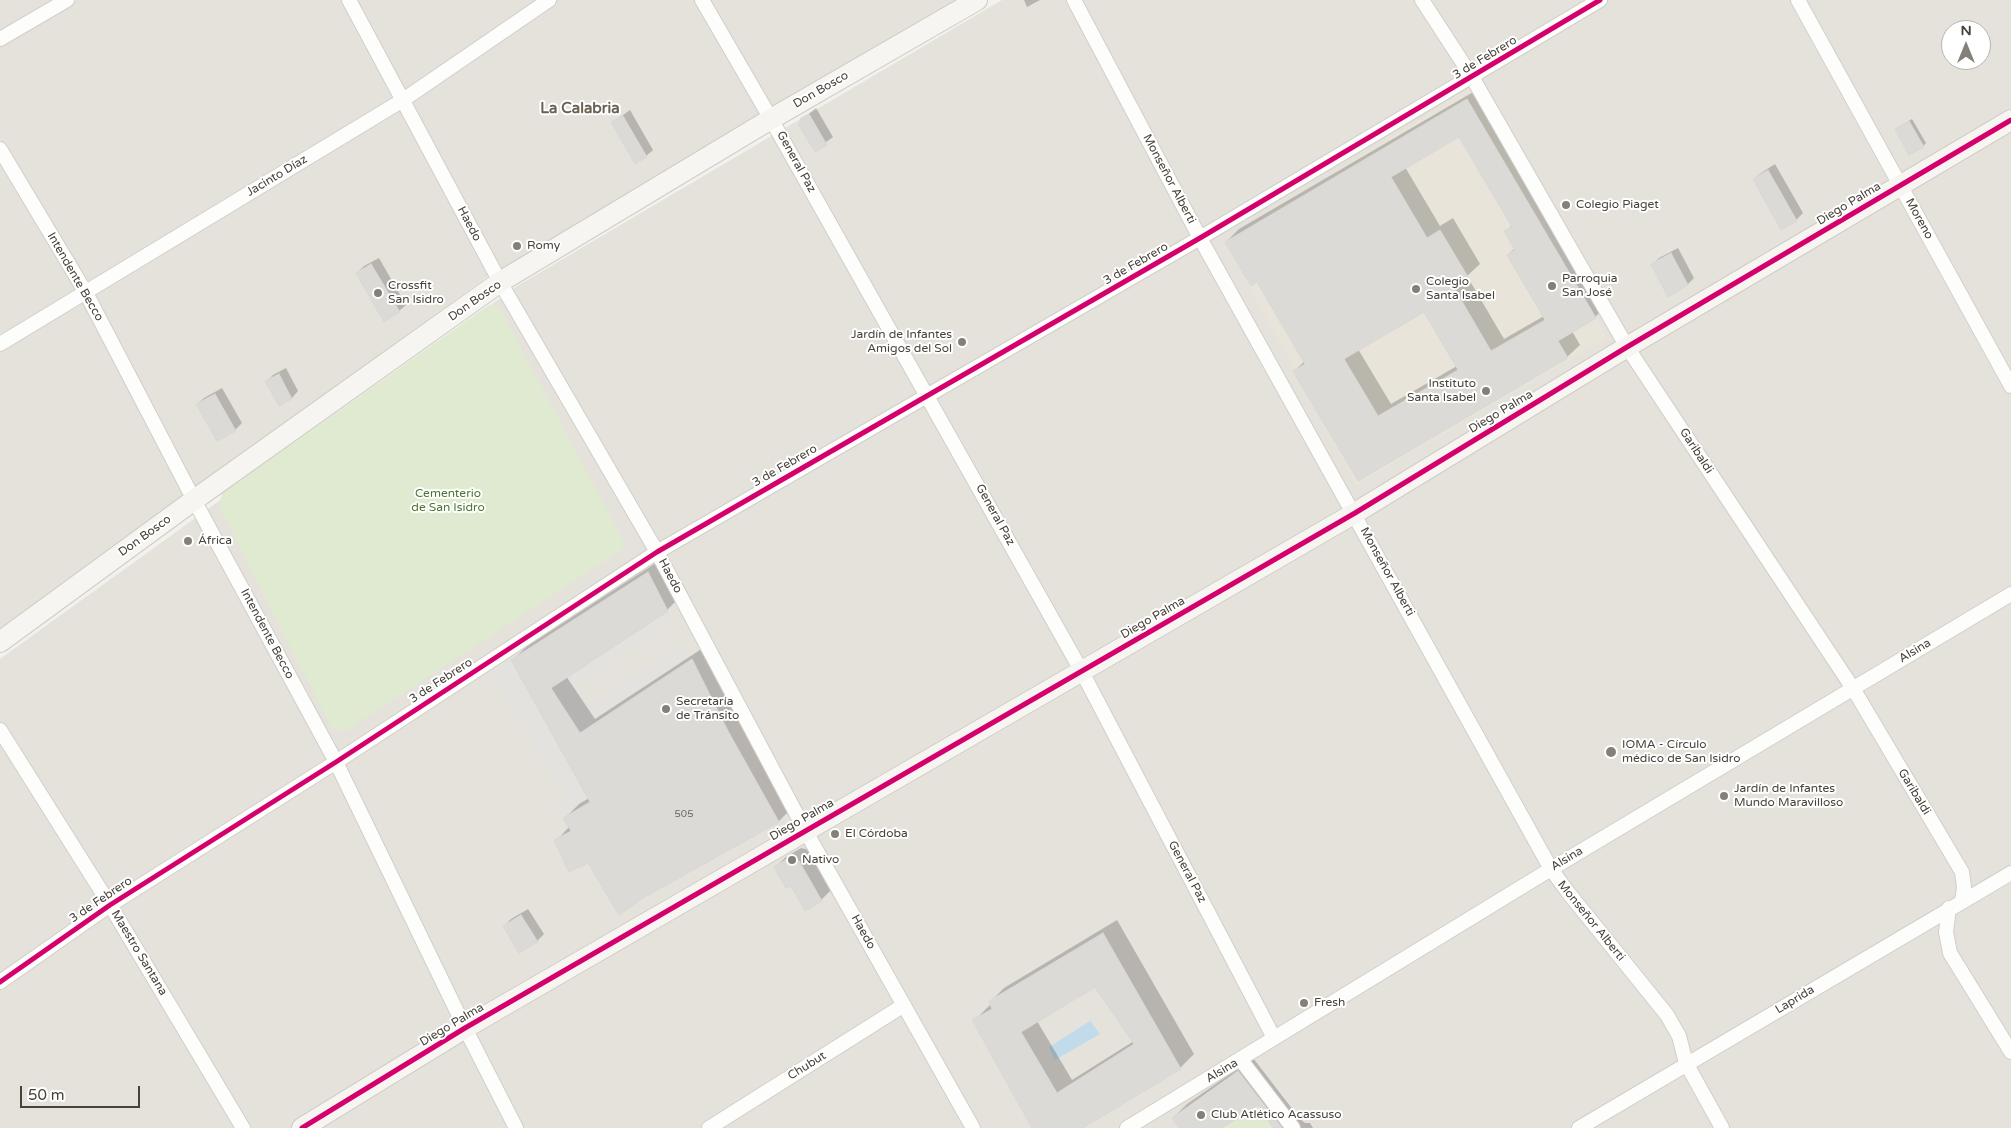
<!DOCTYPE html>
<html>
<head>
<meta charset="utf-8">
<style>
  body { margin:0 }
  #map { position:relative; width:2011px; height:1128px; overflow:hidden; background:#f2f1ee; font-family:"Varela Round",sans-serif }
  canvas { display:block }
  .north { position:absolute; left:1941px; top:20px; width:50px; height:50px; box-sizing:border-box; background:#fff; border:1px solid #b6b3b0; border-radius:50%; rotate:0deg; font-size:14px; font-weight:700; line-height:20px; text-align:center; color:#48423a }
  .north::after { content:''; display:block; margin:auto; width:18px; height:22px; background:#847f79; clip-path:polygon(50% 0,100% 100%,50% 72%,0 100%) }
  .scale { position:absolute; left:20px; top:1086px; width:120px; height:22px; box-sizing:border-box; border:2px solid #48423a; border-top:0; padding-left:6px; font-size:15px; line-height:18px; white-space:nowrap; color:#48423a; -webkit-text-stroke:4px #fff; paint-order:stroke }
</style>
</head>
<body>
<div id="map">
<canvas width="2011" height="1128"></canvas>
<div class="north">N</div>
<div class="scale">50 m</div>
</div>
<script>
const g = document.querySelector('canvas').getContext('2d');
g.lineJoin = 'round';
function fillPath(path, color) { g.fillStyle = color; g.fill(path, 'evenodd'); }
const toPath = rows => new Path2D(rows.map(r => 'M' + r).join(''));
function stroke(path, color, width, dash) { g.strokeStyle = color; g.lineWidth = width; g.lineCap = dash ? 'butt' : 'round'; g.setLineDash(dash || []); g.stroke(path); }
function write(font, color, halo, rows, align = 'center') {
  g.font = font + ' "Varela Round",sans-serif'; g.lineWidth = 4; g.setLineDash([]); g.textBaseline = 'middle'; g.strokeStyle = halo; g.fillStyle = color; for (const [text, x, y, turn = 0] of rows) {
    g.save(); g.translate(x, y); g.rotate((+turn || 0) * Math.PI / 180); g.textAlign = isNaN(turn) ? turn : align; if (halo) g.strokeText(text, 0, 0); g.fillText(text, 0, 0); g.restore();
  }
}
fillPath(toPath([
  [0,0,963,0,487,277,0,630],
  [1002,0,2011,0,2011,1128,0,1128,0,659,517,286],
  [1951,30,1981,30,1981,60,1951,60]
]), '#e5e2dc');
fillPath(toPath([
  [1471,87,1607,338,1356,485,1225,241]
]), '#e8e4da');
fillPath(toPath([
  [489,305,499,307,624,542,623,549,344,732,331,727,219,506,222,493],
  [1258,1105,1273,1128,1222,1128]
]), '#e0ead1');
fillPath(toPath([
  [668,611,673,621,575,687,589,707,684,644,692,659,580,733,551,688],
  [511,660,590,802,563,818,556,807,569,799,491,674]
]), '#e4e2df');
fillPath(toPath([
  [1090,1021,1100,1034,1055,1060,1049,1047]
]), '#c2dbeb');
fillPath(toPath([
  [1024,0,1040,0,1027,7],
  [1480,88,1608,304,1595,317,1572,331,1580,345,1567,357,1359,479,1294,371,1305,361,1257,280,1226,242,1239,229],
  [1459,135,1512,225,1506,232,1515,248,1508,255,1544,316,1504,339,1467,276,1480,264,1453,218,1440,226,1405,167],
  [1424,311,1457,366,1391,404,1358,349],
  [816,108,833,137,815,150,802,119],
  [630,110,653,150,646,156,612,123],
  [1912,119,1926,143,1923,146,1896,129],
  [1775,164,1803,213,1796,220,1782,228,1754,179,1761,173],
  [1678,248,1694,278,1688,284,1669,295,1652,265,1659,258],
  [379,258,406,305,399,311,357,273,364,266],
  [286,368,298,391,292,398,279,405,266,382,273,375],
  [222,388,242,423,235,430,217,440,197,404,204,398],
  [662,559,681,596,667,610,566,676,595,719,706,646,793,807,779,821,643,897,556,841,570,826,565,818,579,804,589,798,513,660,527,646],
  [801,848,809,850,832,889,821,900,806,909,791,884,775,867,786,857],
  [528,909,544,934,537,941,504,926,511,919],
  [1117,920,1194,1054,1180,1068,1081,1128,1033,1128,974,1021,991,1004,990,1002,1004,988],
  [1095,985,1134,1041,1072,1080,1037,1021],
  [1253,1058,1300,1119,1305,1123,1310,1123,1313,1128,1274,1128,1258,1103,1221,1128,1180,1128,1173,1118,1187,1104]
]), '#0003');
const building = toPath([
  [1467,99,1596,318,1558,341,1568,358,1358,481,1293,371,1305,364,1257,282,1251,286,1225,242,1467,99],
  [1459,137,1512,227,1504,231,1515,250,1507,255,1545,320,1491,351,1453,286,1468,277,1440,230,1427,238,1391,177,1459,137],
  [1424,312,1458,370,1378,416,1344,359,1424,312],
  [809,114,827,145,815,152,799,125,801,118,809,114],
  [623,116,647,157,635,164,611,122,623,116],
  [1909,121,1924,147,1909,155,1895,129,1909,121],
  [1768,170,1797,221,1781,230,1753,179,1768,170],
  [1671,253,1688,285,1668,297,1651,264,1671,253],
  [371,264,400,312,384,322,356,273,371,264],
  [279,374,292,399,279,406,265,381,279,374],
  [215,394,236,431,217,441,196,404,215,394],
  [648,572,668,611,551,688,580,733,692,659,728,731,779,822,643,898,619,915,588,863,569,872,554,840,571,831,563,818,590,802,511,660,648,572],
  [790,857,799,861,822,901,805,911,791,886,786,888,774,867,790,857],
  [521,915,538,942,519,953,503,926,521,915],
  [1103,933,1181,1069,1083,1128,1032,1128,972,1020,992,1009,989,1001,1103,933],
  [1095,987,1134,1044,1057,1093,1021,1032,1095,987],
  [1238,1071,1282,1128,1273,1128,1258,1105,1222,1128,1179,1128,1172,1118,1238,1071]
]);
fillPath(building, '#dcdad6');
stroke(building, '#dad8d4', 1);
const street = toPath([
  [349,0,500,282,657,552,805,830,973,1128],
  [702,0,771,119,1081,670,1274,1038],
  [1074,0,1200,238,1551,869,1567,891,1667,1015,1679,1036,1686,1063,1722,1128],
  [1422,0,1472,77,1627,347,1854,690,1962,872,1964,887,1962,901],
  [1798,0,2011,386],
  [0,39,67,0],
  [0,149,86,293,194,500,336,762,465,1028,516,1128],
  [0,344,403,100,549,0],
  [0,730,110,905,243,1128],
  [1949,908,1946,932,1950,953,2011,1052],
  [0,982,110,905,336,762,657,552,1200,238,1600,0],
  [1241,1060,1293,1128],
  [709,1128,904,1005],
  [1127,1128,1551,869,2011,594],
  [1579,1128,2011,873]
]);
const secondary = toPath([
  [0,642,194,500,500,282,771,119,977,0],
  [302,1128,465,1028,1355,513,1627,347,2011,120]
]);
stroke(street, '#d0cfcb', 16);
stroke(secondary, '#d0cdc5', 22);
stroke(street, '#fdfdfc', 14);
stroke(secondary, '#f6f5f1', 20);
stroke(toPath([
  [0,982,110,905,336,762,657,552,1200,238,1600,0],
  [302,1128,465,1028,1355,513,1627,347,2011,120]
]), '#d6006c', 5);
for (const [x, y, r, color] of [
  [1566,205,5,"#847f79"],
  [517,246,5,"#847f79"],
  [1552,286,5,"#847f79"],
  [1416,289,5,"#847f79"],
  [378,293,5,"#847f79"],
  [962,342,5,"#847f79"],
  [1486,391,5,"#847f79"],
  [188,541,5,"#847f79"],
  [666,709,5,"#847f79"],
  [1611,752,6,"#847f79"],
  [1724,796,5,"#847f79"],
  [835,834,5,"#847f79"],
  [792,860,5,"#847f79"],
  [1304,1003,5,"#847f79"],
  [1201,1115,5,"#847f79"]
]) { const dot = new Path2D(); dot.arc(x, y, r, 0, 2 * Math.PI); g.fillStyle = color; g.fill(dot); stroke(dot, '#fff', 2); }
write('10px', '#6e6962', null, [
  ["505",684,814]
]);
write('12px', '#48423a', '#fff', [
  ["3 de Febrero",1485,58,-31],
  ["Don Bosco",821,90,-30],
  ["General Paz",796,162,61],
  ["Jacinto Díaz",277,176,-31],
  ["Monseñor Alberti",1169,179,62],
  ["Diego Palma",1849,204,-31],
  ["Moreno",1919,219,61],
  ["Haedo",469,224,62],
  ["3 de Febrero",1136,264,-30],
  ["Intendente Becco",75,277,60],
  ["Don Bosco",475,301,-35],
  ["Diego Palma",1501,412,-31],
  ["Garibaldi",1696,451,57],
  ["3 de Febrero",785,466,-30],
  ["General Paz",995,515,61],
  ["Don Bosco",145,536,-36],
  ["Monseñor Alberti",1387,572,61],
  ["Haedo",670,576,62],
  ["Diego Palma",1153,618,-30],
  ["Intendente Becco",267,634,62],
  ["Alsina",1915,651,-31],
  ["3 de Febrero",441,681,-33],
  ["Garibaldi",1914,792,59],
  ["Diego Palma",802,820,-30],
  ["Alsina",1567,859,-31],
  ["General Paz",1187,872,62],
  ["3 de Febrero",101,900,-34],
  ["Monseñor Alberti",1591,921,51],
  ["Haedo",863,932,61],
  ["Maestro Santana",139,953,59],
  ["Laprida",1795,1000,-31],
  ["Diego Palma",452,1025,-31],
  ["Chubut",807,1066,-32],
  ["Alsina",1222,1071,-31]
]);
write('12px', '#48423a', '#fff', [
  ["Colegio Piaget",1576,205],
  ["Romy",527,246],
  ["Parroquia",1562,279],
  ["San José",1562,293],
  ["Colegio",1426,282],
  ["Santa Isabel",1426,296],
  ["Crossfit",388,286],
  ["San Isidro",388,300],
  ["Jardín de Infantes",952,335,"right"],
  ["Amigos del Sol",952,349,"right"],
  ["Instituto",1476,384,"right"],
  ["Santa Isabel",1476,398,"right"],
  ["África",198,541],
  ["Secretaría",676,702],
  ["de Tránsito",676,716],
  ["IOMA - Círculo",1622,745],
  ["médico de San Isidro",1622,759],
  ["Jardín de Infantes",1734,789],
  ["Mundo Maravilloso",1734,803],
  ["El Córdoba",845,834],
  ["Nativo",802,860],
  ["Fresh",1314,1003],
  ["Club Atlético Acassuso",1211,1115]
], 'left');
write('12px', '#4c7532', '#fff', [
  ["Cementerio",448,494],
  ["de San Isidro",448,508]
]);
write('bold 15px', '#6a6052', '#fff', [
  ["La Calabria",580,109]
]);
</script>
</body>
</html>
